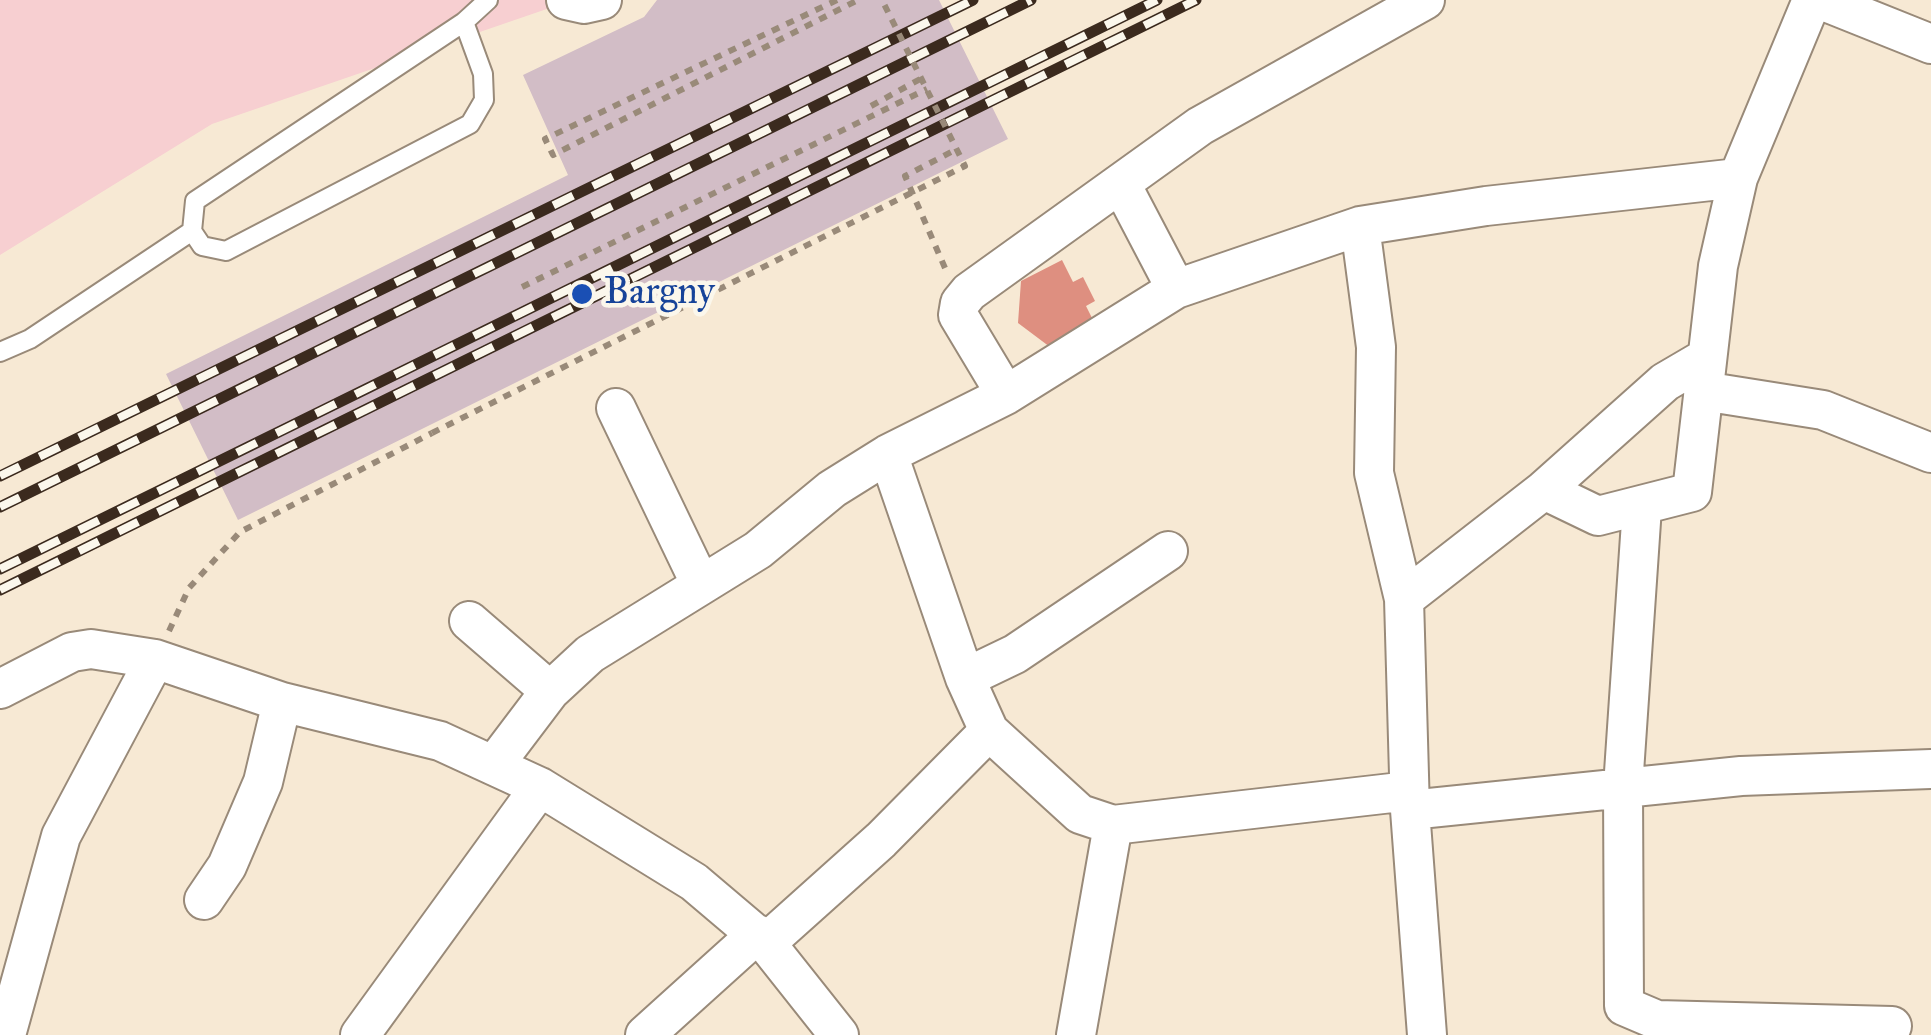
<!DOCTYPE html>
<html>
<head>
<meta charset="utf-8">
<style>
  body { margin:0 }
  canvas { display:block; background:#f7e9d4 }
</style>
</head>
<body>
<canvas width="1931" height="1035"></canvas>
<script>
const g = document.querySelector('canvas').getContext('2d');
g.lineJoin = 'round';
function fillPath(path, color) { g.fillStyle = color; g.fill(path, 'evenodd'); }
const toPath = rows => new Path2D(rows.map(r => 'M' + r).join(''));
function stroke(path, color, width, dash) { g.strokeStyle = color; g.lineWidth = width; g.lineCap = dash ? 'butt' : 'round'; g.setLineDash(dash || []); g.stroke(path); }
function write(font, color, halo, rows, align = 'center') {
  g.font = font + ' "IM FELL Great Primer",serif'; g.lineWidth = 9; g.setLineDash([]); g.textBaseline = 'middle'; g.strokeStyle = halo; g.fillStyle = color; for (const [text, x, y, turn = 0] of rows) {
    g.save(); g.translate(x, y); g.rotate((+turn || 0) * Math.PI / 180); g.textAlign = isNaN(turn) ? turn : align; if (halo) g.strokeText(text, 0, 0); g.fillText(text, 0, 0); g.restore();
  }
}
fillPath(toPath([
  [0,0,573,0,212,124,0,255]
]), '#f7cfd1');
fillPath(toPath([
  [657,0,939,0,1008,139,238,520,166,374,568,175,523,75,644,17]
]), '#d2bdc6');
fillPath(toPath([
  [1062,260,1073,282,1083,277,1095,301,1086,306,1097,328,1054,350,1018,323,1021,281]
]), '#de8f80');
const lane = toPath([
  [464,22,483,74,484,100,470,124,226,251,202,246,192,231,195,201,464,22,488,0],
  [0,352,30,339,192,231]
]);
const street = toPath([
  [566,0,584,4,602,0],
  [1821,0,1931,44],
  [1121,184,1176,289],
  [1360,226,1376,347,1374,473,1404,599,1410,810,1427,1035],
  [1703,391,1823,410,1931,453],
  [1006,395,958,315,960,303,969,292,1200,126,1425,0],
  [616,408,701,585],
  [888,454,965,678,989,731,1080,814,1113,825,1409,791],
  [1544,490,1598,516,1692,492,1718,266,1738,178,1812,0],
  [1642,507,1623,787,1624,1006,1657,1020,1892,1026],
  [1404,599,1544,490,1665,382,1706,358],
  [469,621,550,691],
  [965,678,1015,654,1168,551],
  [0,689,72,652,91,649,155,659,282,702,440,741,540,787,694,882,766,943,839,1035],
  [494,765,550,691,590,654,758,550,832,489,888,454,1006,395,1176,289,1360,226,1486,206,1738,178],
  [1410,810,1741,776,1931,769],
  [204,900,227,866,263,782,282,702],
  [766,943,881,840,989,731],
  [6,1035,61,836,155,659],
  [360,1035,540,787],
  [645,1035,757,934],
  [1076,1035,1113,825]
]);
stroke(lane, '#998a79', 22);
stroke(street, '#998a79', 42);
stroke(toPath([
  [837,0,545,139,553,155,858,0],
  [871,106,922,78],
  [945,268,905,176,957,149],
  [522,287,927,89],
  [169,631,189,588,240,532,432,433]
]), '#998a79', 6, [8, 8]);
stroke(lane, '#fff', 18);
stroke(street, '#fff', 38);
const rail = toPath([
  [0,476,973,0],
  [0,507,1031,0],
  [0,569,1157,0],
  [0,590,1196,0]
]);
stroke(rail, '#3b2a1e', 11);
stroke(rail, '#fbf7ec', 8, [22]);
stroke(toPath([
  [432,433,965,166,882,0]
]), '#998a79', 6, [8, 8]);
for (const [x, y, r, color] of [
  [582,294,12,"#1a4fb4"]
]) { const dot = new Path2D(); dot.arc(x, y, r, 0, 2 * Math.PI); g.fillStyle = color; g.fill(dot); stroke(dot, '#fbf7ec', 4); }
write('38px', '#164399', '#fbf7ec', [
  ["Bargny",604,294]
], 'left');
</script>
</body>
</html>
